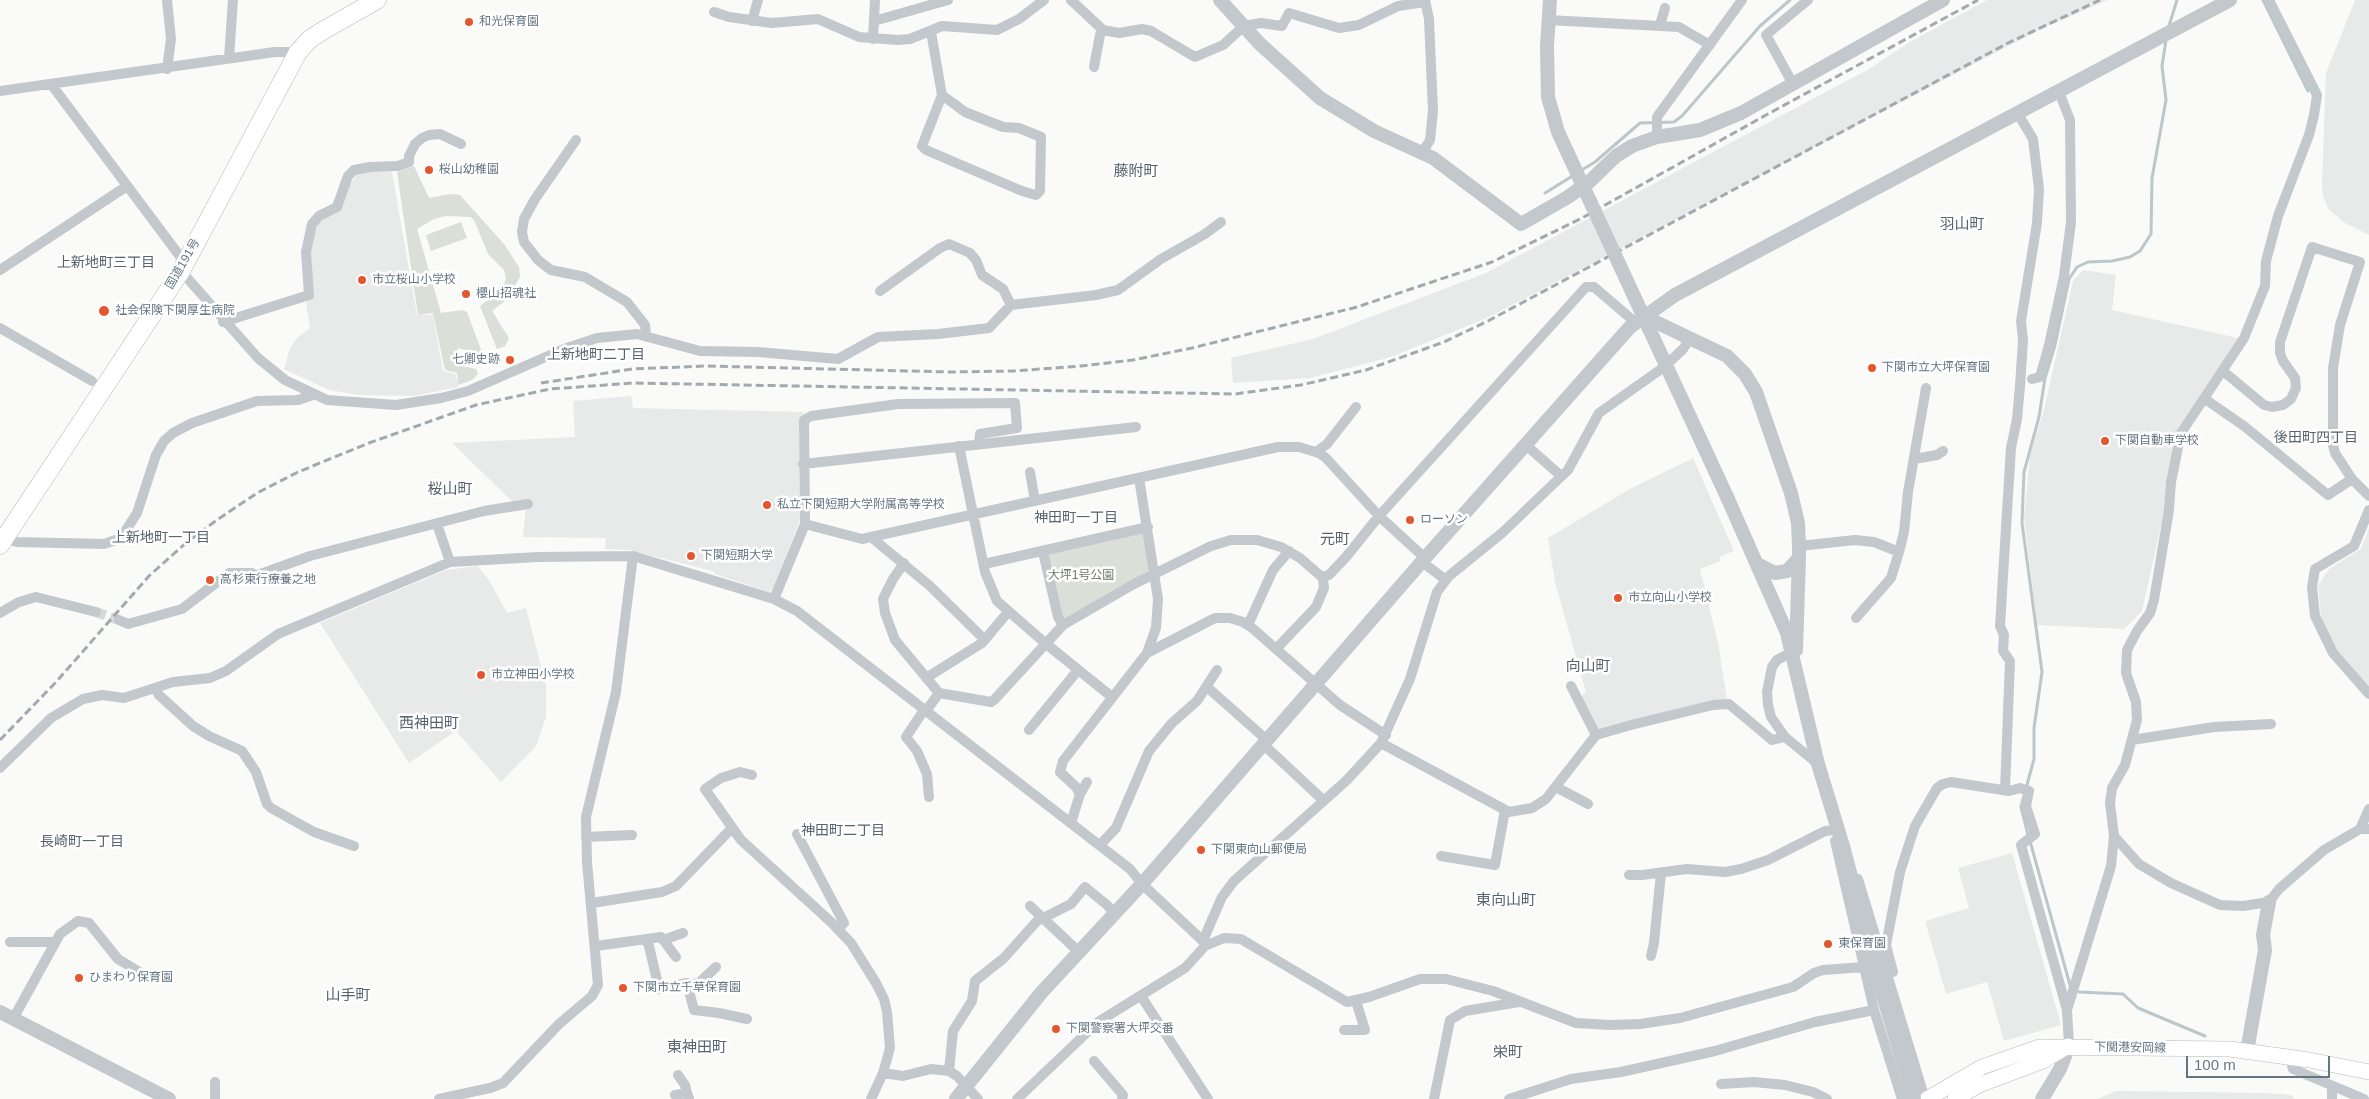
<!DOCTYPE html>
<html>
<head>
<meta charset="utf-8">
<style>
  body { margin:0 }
  #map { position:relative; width:2369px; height:1099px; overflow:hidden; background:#fafaf8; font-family:Arial,sans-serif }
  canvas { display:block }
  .scale { position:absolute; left:2186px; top:1056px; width:144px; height:22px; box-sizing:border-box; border:2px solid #657683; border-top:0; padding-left:6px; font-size:15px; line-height:18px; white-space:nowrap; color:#657683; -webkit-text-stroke:4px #fff; paint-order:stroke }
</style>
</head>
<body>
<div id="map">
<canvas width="2369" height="1099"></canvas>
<div class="scale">100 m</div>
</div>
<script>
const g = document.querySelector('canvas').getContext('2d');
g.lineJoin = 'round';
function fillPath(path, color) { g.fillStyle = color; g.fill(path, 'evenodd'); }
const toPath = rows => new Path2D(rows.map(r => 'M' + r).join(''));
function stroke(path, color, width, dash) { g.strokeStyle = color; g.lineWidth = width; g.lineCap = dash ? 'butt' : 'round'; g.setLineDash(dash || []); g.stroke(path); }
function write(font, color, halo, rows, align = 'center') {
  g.font = font + ' Arial,"Noto Sans JP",sans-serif'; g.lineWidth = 5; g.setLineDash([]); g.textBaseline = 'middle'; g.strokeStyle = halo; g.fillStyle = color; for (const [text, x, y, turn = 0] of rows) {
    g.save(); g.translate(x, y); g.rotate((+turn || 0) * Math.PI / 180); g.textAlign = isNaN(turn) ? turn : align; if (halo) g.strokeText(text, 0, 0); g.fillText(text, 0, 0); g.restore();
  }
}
fillPath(toPath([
  [1987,0,2108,0,2045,27,1489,317,1391,357,1310,378,1233,383,1231,358,1313,339,1486,273,1869,69,1908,43],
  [2355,0,2369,0,2369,235,2345,223,2329,210,2323,196,2322,184,2326,73],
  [371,171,392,172,417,315,433,315,443,371,455,374,459,387,414,396,359,395,329,390,284,369,290,348,298,337,310,328,306,301,314,297,310,254,318,221,345,192,357,174],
  [2083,270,2116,275,2112,310,2238,338,2178,428,2166,479,2165,508,2142,611,2124,629,2037,625,2024,518,2030,455,2044,410,2073,281],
  [631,396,633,408,805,412,799,418,800,520,774,587,769,592,715,574,713,571,629,550,605,549,606,538,523,537,526,505,516,505,452,443,575,437,573,401],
  [1693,458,1734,551,1719,557,1721,561,1700,569,1718,643,1727,700,1595,732,1579,698,1586,692,1555,582,1548,538,1628,490],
  [2369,528,2369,694,2333,653,2322,627,2318,585,2329,569,2361,549],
  [478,566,490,582,507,613,526,608,546,686,546,717,536,746,501,782,456,731,409,763,320,623,446,570],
  [2012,853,2061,1025,2004,1041,1987,982,1946,994,1925,921,1969,908,1958,868],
  [2116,1091,2268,1093,2291,1095,2295,1099,2097,1099]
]), '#e8e9e9');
fillPath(toPath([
  [414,166,429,198,450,194,460,195,504,244,519,267,520,277,507,299,492,311,509,338,505,346,497,349,480,306,503,288,506,278,504,270,488,254,474,220,470,217,446,216,434,219,417,229,441,313,462,310,467,312,483,355,458,348,454,364,476,369,478,374,472,380,458,385,457,373,445,370,433,313,418,315,397,172],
  [461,222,467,238,431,251,426,235],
  [1142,531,1145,536,1149,566,1147,574,1066,618,1062,616,1046,558,1049,552]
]), '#dadfd7');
stroke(toPath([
  [2263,0,2308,91],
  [2168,29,2177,0],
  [1580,171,1595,162,1640,123,1674,122,1682,116,1760,26,1790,0],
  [1545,193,1574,175],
  [2028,835,2021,807,2034,759,2034,728,2042,672,2022,523,2024,472,2039,417,2045,378,2055,345,2069,279,2077,267,2088,262,2112,261,2130,257,2140,251,2151,234,2152,178,2166,100,2162,66,2166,40],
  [2030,841,2070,985],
  [2079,992,2123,994,2138,1008,2205,1036]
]), '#bbc7cb', 3);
stroke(toPath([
  [96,612,119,620]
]), '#d5d9db', 10, [10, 5]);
const secondary = toPath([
  [1927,1099,1982,1067,2039,1047,2230,1049,2309,1060,2369,1072],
  [1955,1099,1979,1085,2043,1061,2068,1046]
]);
const trunk = toPath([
  [0,545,181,271,298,52,310,39,324,30,377,0]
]);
stroke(secondary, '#b3babf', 16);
stroke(trunk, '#b4b9bd', 19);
stroke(toPath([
  [167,0,171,39,167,69],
  [1071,0,1103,30,1119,33,1142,29,1151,31,1195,57,1223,45,1244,26,1261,23,1282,26,1289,13,1339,28,1359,25,1398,6,1425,2],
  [714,12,729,17,772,23,818,19,859,37,898,40,910,39,942,26,997,30,1019,19,1044,0],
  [1548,20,1679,27,1710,45],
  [752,21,758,0],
  [874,21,948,0],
  [1660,25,1665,8],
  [931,32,942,95,922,146,926,150,1022,191,1036,195,1040,191,1041,137,1019,128,1003,127,965,112,942,95],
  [873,39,875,0],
  [229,58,233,0],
  [1094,67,1100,35,1103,30],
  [51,84,185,263],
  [1793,84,1766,35,1808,0],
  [0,91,275,52,298,52],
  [1657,137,1657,117,1742,0],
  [576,140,535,199,524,219,522,232,524,242,538,260,551,270,585,277,627,302,645,325,646,335],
  [1422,153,1430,140,1433,111,1429,19,1425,0],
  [0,270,127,186],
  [181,271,258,358,285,380,327,400,396,405,441,398,468,391,564,349,597,338,637,334,700,351,758,352,838,359,878,337,938,334,989,328,1011,305,1096,295,1118,290,1161,259,1205,234,1221,222],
  [880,291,940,248,949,244,970,253,976,260,982,275,1003,289,1011,305],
  [223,322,309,295,306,252,312,224,319,216,337,207,348,176,354,170,370,167,398,166,409,162,409,156,415,144,422,138,429,135,440,134,461,144],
  [0,328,92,381],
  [2223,371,2264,405,2272,407,2283,405,2291,399,2296,388,2295,378,2283,361,2280,353,2280,342,2312,247,2360,262,2340,325,2333,368,2333,445,2335,453,2352,479],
  [2032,379,2040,377,2049,345,2064,276,2071,222,2070,120,2059,92],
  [2205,399,2244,426,2328,495,2352,479,2369,496],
  [1526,445,1561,476],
  [959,446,985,572,997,601,1045,643,1112,697],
  [1316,452,1327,444,1356,407],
  [1914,459,1937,455,1943,451],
  [803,464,1136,427],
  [1030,472,1035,501],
  [2369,510,2354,546,2315,569,2312,587,2315,616,2333,653,2369,694],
  [437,524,450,562],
  [805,524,862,539,1278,447,1299,447,1319,453,1326,458,1379,516,1425,558],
  [871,537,930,586,985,640],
  [2,538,17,542,104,544,121,538,137,513,156,455,164,441,173,433,192,423,257,401,298,400,313,395],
  [1799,546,1855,540,1874,542,1899,552],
  [1043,552,1058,617,1063,625],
  [1422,562,1446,580],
  [904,563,893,579,883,599,885,613,895,640,939,693],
  [984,564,1148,527],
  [1322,577,1329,575,1346,557,1379,516,1586,287,1594,287,1635,322],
  [774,599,805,524,804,420,811,416,898,404,1015,403,1017,428,980,434,979,444],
  [0,613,19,602,36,597,96,612],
  [1856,618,1891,578,1899,552,1904,532,1908,492,1926,388],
  [119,620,128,624,182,609,229,573,252,573,255,576,310,556,484,511,528,504],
  [1248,625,1273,570,1289,551],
  [1792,652,1777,660,1772,667,1767,692,1768,705,1771,717,1785,737,1818,764],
  [1147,653,1215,618,1230,618,1243,622,1251,627,1340,705,1386,735],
  [926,678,982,643,1008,612],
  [1571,686,1596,735],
  [1207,687,1268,741],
  [155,688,159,695,193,726,209,736,242,751,256,772,267,804,271,808,314,832,354,846],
  [924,710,906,737,917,751,927,774,929,797],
  [926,711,939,693,991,702,994,700,1063,625,1134,584,1211,546,1231,540,1257,540,1281,547,1300,558,1323,578,1324,588,1316,607,1276,649],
  [1029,730,1078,670],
  [2132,740,2214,727,2271,724],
  [1381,743,1509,812,1532,808,1546,799,1596,735,1631,725,1713,705,1729,704,1772,740,1785,737],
  [1264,745,1323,800],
  [0,768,51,718,83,699,102,695,124,698,173,682,210,678,226,671,278,634,450,562,538,557,633,556,774,599,797,611,1130,869,1142,884,1203,941],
  [752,775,740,772,721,778,705,789,741,840,831,922,851,943,876,983,884,999,887,1012,890,1048,883,1073,871,1099],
  [1556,787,1588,804],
  [2005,790,2010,661,2003,651,2004,635,2000,626,2003,576,2011,448,2017,419,2020,386,2023,340,2021,321,2037,223,2039,189,2033,139,2018,114],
  [1080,794,1076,787,1060,772,1063,761,1147,653,1156,628,1158,599,1139,478],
  [1071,823,1080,794,1087,782],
  [2360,829,2369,809],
  [797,834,844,923,838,929],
  [2114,836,2139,864,2171,883,2220,905,2243,906,2269,902,2279,889,2324,850,2360,829,2369,829],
  [586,837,632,835],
  [1835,841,1874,1010,1902,1099],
  [1100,845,1116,828,1149,751,1172,723,1197,701,1217,670],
  [1441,856,1495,865,1505,810],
  [1629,875,1642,875,1687,869,1725,872,1741,869,1768,860,1825,831,1834,830],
  [1858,879,1925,1099],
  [592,903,662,892,676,886,732,828],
  [1030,906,1079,952],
  [645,939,649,946,659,989,687,983,694,1010,719,1013,747,1019],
  [663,940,683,933],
  [10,942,55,942],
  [596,946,661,937,676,957],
  [1205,946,1224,938,1241,939,1347,1002,1369,997,1420,979,1446,979,1493,991,1576,1023,1609,1025,1640,1024,1680,1018,1793,987,1814,973,1823,970,1864,967],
  [1651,956,1654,943,1661,873],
  [1886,974,1893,972,1886,945,1900,872,1915,826,1937,788,1943,784,1951,782,2009,791,2020,788,2029,791,2026,806,2035,834,2021,845,2067,1010,2069,1046],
  [687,986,700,982,716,967],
  [1141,996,1208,1099],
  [2067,1010,2111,866,2114,836,2110,803,2112,788,2125,765,2137,720,2136,702,2126,673,2127,650,2137,631,2150,613,2154,600,2169,510,2171,482,2181,433,2244,338,2265,286,2266,261,2278,216,2309,135,2314,115,2317,95,2269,0],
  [13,1019,60,934,78,921,89,923,118,959,146,976],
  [1344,1030,1365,1030,1356,1001],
  [2290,1057,2293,1069,2364,1099],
  [1094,1061,1123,1095,1122,1099],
  [949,1071,953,1031,972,1001,975,981,1004,958,1037,921,1071,904,1085,887,1107,905,1115,914],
  [883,1073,903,1076,931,1069,949,1071,957,1076,978,1099],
  [678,1075,685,1085,687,1093],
  [1721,1084,1754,1082,1785,1085,1813,1092,1827,1099],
  [2332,1086,2332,1099],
  [675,1095,687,1093,689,1098],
  [215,1099,215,1082],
  [439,1099,490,1088,503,1083,559,1024,592,996,598,985,587,862,586,817,616,692,633,556],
  [1017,1099,1098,1022,1185,968,1205,946,1203,941,1211,922,1222,897,1234,881,1347,780,1381,743,1410,679,1437,592,1449,576,1502,533,1568,470,1599,413,1664,367,1683,349,1689,340],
  [1434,1099,1450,1020,1465,1011,1519,1002],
  [1509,1099,1571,1079,1621,1072,1715,1051,1815,1022,1874,1010]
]), '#c3c8cc', 10);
stroke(toPath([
  [1220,0,1260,44,1320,98,1374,131,1433,158,1521,224,1568,197,1589,182,1616,156,1632,146,1657,137,1700,130,1741,113,1943,0],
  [1547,46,1550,0],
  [1643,316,1727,356,1745,374,1756,392,1791,493,1798,523,1799,546,1799,558,1787,571,1775,573,1757,564],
  [1728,499,1787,633,1818,764,1843,846,1881,989],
  [1796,650,1799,558],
  [0,1012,169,1099],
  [2247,1051,2265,950,2263,935,2269,902],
  [956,1099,1041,993,1142,884,1425,558,1630,327,1675,295,2230,0],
  [2042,1099,2060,1069,2069,1046]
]), '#c3c8cc', 14);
stroke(secondary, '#fff', 15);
stroke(trunk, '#fff', 18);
stroke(toPath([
  [541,383,632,369,706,366,951,372,1014,371,1081,366,1133,360,1192,348,1357,307,1492,262,1582,218,1766,115,1978,0],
  [0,740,56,682,149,576,187,542,217,520,257,493,298,472,369,443,476,405,550,389,633,383,1235,394,1301,385,1366,370,1444,342,1488,321,2008,43,2100,0]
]), '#a2aab0', 3, [8, 4]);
stroke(toPath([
  [1547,46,1548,97,1558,132,1728,499],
  [1881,989,1914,1099]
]), '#c3c8cc', 14);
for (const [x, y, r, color] of [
  [469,22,5,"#e4572e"],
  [429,170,5,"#e4572e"],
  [362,280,5,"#e4572e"],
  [466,294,5,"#e4572e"],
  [104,311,6,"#e4572e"],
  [510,360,5,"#e4572e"],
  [1872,368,5,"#e4572e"],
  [2105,441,5,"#e4572e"],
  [767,505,5,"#e4572e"],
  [1410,520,5,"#e4572e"],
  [691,556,5,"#e4572e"],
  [210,580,5,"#e4572e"],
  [1618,598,5,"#e4572e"],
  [481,675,5,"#e4572e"],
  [1201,850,5,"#e4572e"],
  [1828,944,5,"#e4572e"],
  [79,978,5,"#e4572e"],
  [623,988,5,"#e4572e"],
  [1056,1029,5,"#e4572e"]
]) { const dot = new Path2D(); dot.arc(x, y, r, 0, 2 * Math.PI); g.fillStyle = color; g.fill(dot); stroke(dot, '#fff', 2); }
write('12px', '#657683', '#fff', [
  ["和光保育園",479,22],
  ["桜山幼稚園",439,170],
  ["市立桜山小学校",372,280],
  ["櫻山招魂社",476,294],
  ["社会保険下関厚生病院",115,311],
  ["七卿史跡",500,360,"right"],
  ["下関市立大坪保育園",1882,368],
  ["下関自動車学校",2115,441],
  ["私立下関短期大学附属高等学校",777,505],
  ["ローソン",1420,520],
  ["下関短期大学",701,556],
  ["高杉東行療養之地",220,580],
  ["市立向山小学校",1628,598],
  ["市立神田小学校",491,675],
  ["下関東向山郵便局",1211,850],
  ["東保育園",1838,944],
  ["ひまわり保育園",89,978],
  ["下関市立千草保育園",633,988],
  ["下関警察署大坪交番",1066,1029]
], 'left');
write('12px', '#657683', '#fff', [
  ["国道191号",183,264,-60],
  ["下関港安岡線",2130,1048,1]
]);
write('12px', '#687a64', '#fff', [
  ["大坪1号公園",1081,576]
]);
write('14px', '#57646e', '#fff', [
  ["上新地町三丁目",106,263],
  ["上新地町二丁目",596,355],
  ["後田町四丁目",2316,438],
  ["神田町一丁目",1076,518],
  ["上新地町一丁目",161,538],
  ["神田町二丁目",843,831],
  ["長崎町一丁目",82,842]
]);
write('15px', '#57646e', '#fff', [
  ["藤附町",1136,172],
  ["羽山町",1962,225],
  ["桜山町",450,490],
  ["元町",1335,540],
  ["向山町",1588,667],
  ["西神田町",429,724],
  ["東向山町",1506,901],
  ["山手町",348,996],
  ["東神田町",697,1048],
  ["栄町",1508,1053]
]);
</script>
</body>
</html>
